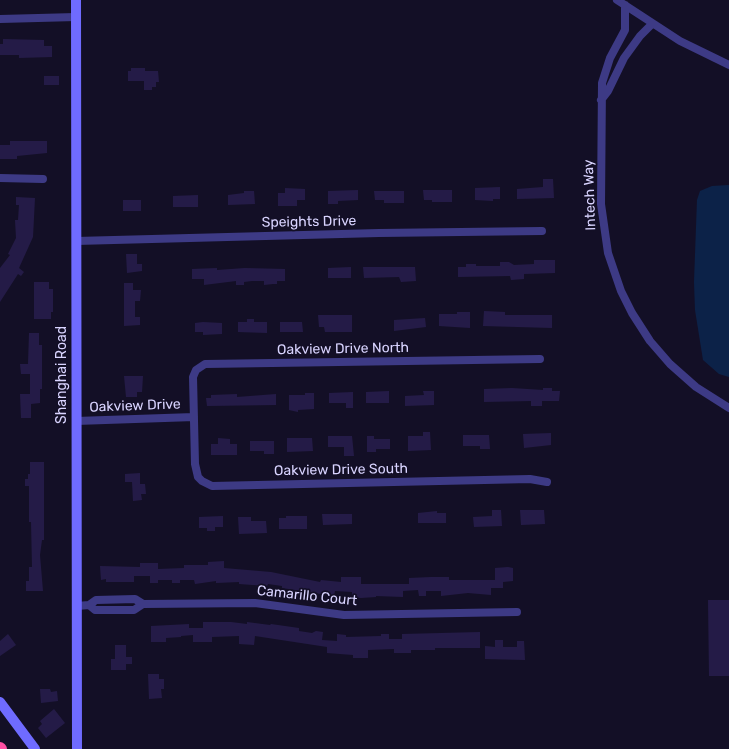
<!DOCTYPE html>
<html>
<head>
<meta charset="utf-8">
<style>
  body { margin:0 }
  canvas { display:block; background:#130f26 }
</style>
</head>
<body>
<canvas width="729" height="749"></canvas>
<script>
const g = document.querySelector('canvas').getContext('2d');
g.lineJoin = 'round';
function fillPath(path, color) { g.fillStyle = color; g.fill(path, 'evenodd'); }
const toPath = rows => new Path2D(rows.map(r => 'M' + r).join(''));
function stroke(path, color, width, dash) { g.strokeStyle = color; g.lineWidth = width; g.lineCap = dash ? 'butt' : 'round'; g.setLineDash(dash || []); g.stroke(path); }
function write(font, color, halo, rows, align = 'center') {
  g.font = font + ' Rubik,sans-serif'; g.lineWidth = 3.5; g.setLineDash([]); g.textBaseline = 'middle'; g.strokeStyle = halo; g.fillStyle = color; for (const [text, x, y, turn = 0] of rows) {
    g.save(); g.translate(x, y); g.rotate((+turn || 0) * Math.PI / 180); g.textAlign = isNaN(turn) ? turn : align; if (halo) g.strokeText(text, 0, 0); g.fillText(text, 0, 0); g.restore();
  }
}
fillPath(toPath([
  [729,185,729,377,719,374,703,360,695,310,694,282,697,200,700,191,712,186]
]), '#0c2248');
fillPath(toPath([
  [3,39,44,40,44,46,52,46,52,57,19,58,19,55,0,55,0,44,3,44],
  [131,68,145,68,145,71,158,71,159,82,156,82,156,87,152,87,152,90,144,90,144,81,128,81,128,71,131,71],
  [44,76,59,76,59,85,44,85],
  [10,141,47,141,47,153,17,156,17,159,0,159,0,145,10,145],
  [543,179,553,179,554,198,517,199,517,189,543,187],
  [500,187,500,199,493,199,493,201,475,200,475,188],
  [285,188,305,189,305,200,297,200,297,206,278,206,278,193,285,193],
  [358,190,358,200,338,201,338,204,328,204,328,191],
  [423,190,452,190,452,202,432,202,432,200,424,200],
  [244,191,254,191,255,204,228,205,228,195,244,193],
  [374,191,404,191,404,203,384,203,384,200,375,200],
  [198,195,198,207,173,207,173,196],
  [16,197,35,198,33,237,19,268,24,272,21,276,18,274,0,302,0,268,10,255,8,254,16,238,15,220,18,220,19,205,16,205],
  [123,200,141,200,141,211,123,211],
  [126,254,137,254,137,264,142,264,142,271,127,273],
  [534,260,555,260,555,273,524,274,524,279,511,280,510,276,458,277,458,267,466,267,466,264,476,264,476,266,500,266,500,262,509,262,514,265,534,264],
  [351,267,351,278,328,278,328,268],
  [363,267,415,267,416,281,401,282,399,277,364,278],
  [217,268,217,270,245,268,285,269,285,281,277,281,277,284,273,284,264,285,264,281,252,281,244,282,244,285,236,285,236,281,204,285,204,279,192,279,192,269],
  [34,282,49,282,49,289,53,289,53,312,51,312,51,319,34,319],
  [124,283,133,283,133,290,141,290,140,301,135,301,135,317,140,317,140,325,124,326],
  [484,311,505,312,505,315,552,315,552,328,483,326],
  [457,312,470,312,470,328,439,326,439,314,457,314],
  [318,315,352,315,352,332,325,332,324,327,319,327],
  [425,318,426,327,394,331,394,320],
  [247,319,254,319,254,322,267,322,267,333,238,332,238,322,247,322],
  [203,322,222,323,222,334,203,335,203,332,195,332,195,323],
  [280,322,302,322,303,332,280,332],
  [29,333,39,333,39,345,42,345,42,389,40,389,40,403,31,404,31,418,21,418,20,394,30,394,30,374,21,374,20,364,28,364],
  [124,376,143,376,142,392,137,392,137,397,126,397],
  [512,388,543,390,543,388,552,388,552,391,560,391,559,401,542,401,542,406,531,406,531,401,484,402,484,389],
  [389,391,389,403,366,403,366,392],
  [423,391,434,391,434,405,405,406,405,396,424,395],
  [353,392,353,408,346,408,346,403,329,403,329,393],
  [305,393,314,393,314,409,298,410,298,412,289,410,289,395,305,395],
  [237,394,237,397,276,394,276,405,207,406,206,398,211,398,211,395],
  [423,432,430,432,431,450,408,451,408,436,423,436],
  [551,433,551,445,524,448,523,434],
  [463,435,489,435,490,449,480,449,480,446,463,446],
  [328,436,352,436,354,456,344,456,344,447,328,447],
  [367,436,374,436,374,439,390,439,390,449,376,449,376,452,367,452],
  [218,438,230,439,230,444,237,444,237,455,211,455,211,444,218,444],
  [287,438,312,438,313,451,287,452],
  [250,441,274,441,274,454,264,454,264,451,250,451],
  [30,462,44,462,44,540,42,540,40,555,43,591,26,591,26,581,29,581,29,567,32,567,31,522,29,522,29,486,25,486,25,479,28,479,28,474,30,474],
  [140,473,140,484,145,484,146,494,141,494,142,500,133,501,132,482,125,482,125,474],
  [492,510,501,510,502,526,474,527,473,517,492,516],
  [520,510,544,510,545,524,521,525],
  [437,511,437,513,446,513,446,523,418,523,418,513],
  [322,514,352,514,352,524,323,525],
  [223,516,223,527,215,527,215,531,207,531,207,528,199,528,199,517],
  [286,516,307,516,307,529,279,529,279,518,286,518],
  [238,517,251,517,251,521,266,521,267,533,239,534],
  [224,561,224,568,271,572,320,582,321,580,341,582,341,577,361,577,361,584,409,584,409,578,431,577,449,577,449,580,495,580,495,568,508,567,513,568,513,581,503,582,503,588,491,588,491,595,468,593,441,596,441,591,426,591,426,596,419,596,418,590,403,591,403,597,376,596,376,597,361,598,352,597,352,592,335,591,334,596,282,588,282,586,268,584,267,586,239,584,239,582,216,583,216,581,195,584,194,580,180,580,180,583,172,583,172,580,158,580,158,583,150,583,150,576,134,576,134,582,106,582,106,579,101,580,100,566,140,567,140,563,158,563,158,569,184,568,184,565,208,565,208,562],
  [708,600,729,600,729,676,709,676],
  [203,622,231,622,247,624,247,622,270,625,271,624,299,628,299,631,312,633,316,631,323,632,322,640,337,641,337,634,346,635,346,637,381,636,381,634,389,634,389,639,402,639,402,634,480,632,480,648,435,648,435,650,411,650,411,653,394,653,394,649,368,650,368,658,353,658,353,655,327,653,327,647,255,636,254,645,239,644,239,636,212,637,212,642,193,642,193,635,181,636,181,637,166,638,166,642,151,642,151,626,189,624,189,628,203,628],
  [8,634,16,645,0,656,0,641],
  [495,640,503,640,503,647,517,647,517,641,524,641,525,660,485,659,485,646,495,647],
  [115,645,126,645,126,657,132,657,132,664,126,664,126,670,111,670,111,659,115,659],
  [148,674,159,674,159,679,164,679,164,689,161,689,162,698,149,699],
  [40,689,50,689,51,692,57,691,58,701,41,703],
  [54,709,65,723,46,738,38,728,42,724,40,721]
]), '#241b47');
stroke(toPath([
  [617,0,680,41,729,65],
  [625,5,625,30,610,58,602,83,601,204,608,253,621,291,632,313,650,341,670,364,696,387,729,408],
  [0,19,76,17],
  [601,100,608,91,624,58,640,36,652,24],
  [0,178,43,179],
  [76,241,379,233,542,231],
  [540,359,205,364,196,370,193,377,195,464,198,477,202,481,212,486,530,479,547,482],
  [76,421,194,417],
  [89,605,96,600,135,599,143,604,255,603,344,615,517,612],
  [77,606,89,605,95,610,134,610,143,604]
]), '#3d3a85', 8);
stroke(toPath([
  [76,0,77,749],
  [0,702,35,749]
]), '#6f6bff', 10);
stroke(toPath([
  [0,748,1,749]
]), '#ff4fa3', 12);
write('14px', '#d9d4ff', '#130f26', [
  ["Intech Way",590,195,-92],
  ["Speights Drive",309,222,-1],
  ["Oakview Drive North",343,349,-1],
  ["Shanghai Road",62,375,-90],
  ["Oakview Drive",135,406,-2],
  ["Oakview Drive South",341,470,-1],
  ["Camarillo Court",307,596,6]
]);
</script>
</body>
</html>
